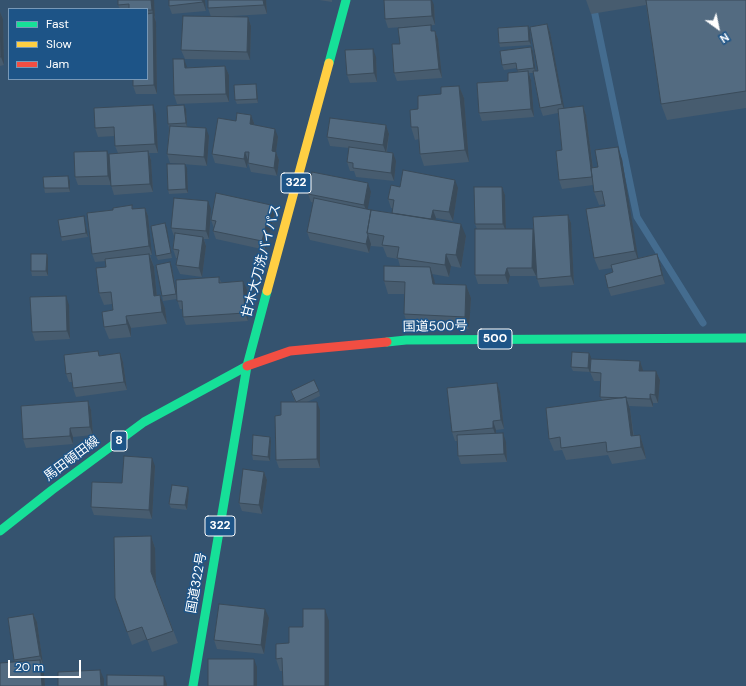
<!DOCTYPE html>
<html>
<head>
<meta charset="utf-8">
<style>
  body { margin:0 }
  #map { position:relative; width:746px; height:686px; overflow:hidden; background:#35536f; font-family:"DM Sans",sans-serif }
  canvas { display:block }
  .legend { position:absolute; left:8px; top:8px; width:140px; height:72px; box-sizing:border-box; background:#1d5487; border:1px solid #7798b7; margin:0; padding:5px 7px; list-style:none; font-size:12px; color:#fff }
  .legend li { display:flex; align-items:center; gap:8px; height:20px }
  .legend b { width:20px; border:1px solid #7798b7 }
  .north { position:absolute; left:698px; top:8px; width:40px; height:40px; -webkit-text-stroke:3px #1d5487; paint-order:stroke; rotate:147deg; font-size:11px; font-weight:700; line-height:16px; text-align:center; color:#fff }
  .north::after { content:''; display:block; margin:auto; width:14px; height:18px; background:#fff; clip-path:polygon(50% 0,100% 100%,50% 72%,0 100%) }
  .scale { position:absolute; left:8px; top:660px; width:73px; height:18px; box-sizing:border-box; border:2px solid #fff; border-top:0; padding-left:5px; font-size:12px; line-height:14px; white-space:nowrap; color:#fff; -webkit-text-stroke:3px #1d5487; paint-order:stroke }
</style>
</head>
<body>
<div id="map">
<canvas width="746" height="686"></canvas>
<ul class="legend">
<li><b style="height:5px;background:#16e098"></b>Fast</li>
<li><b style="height:5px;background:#ffcf43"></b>Slow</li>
<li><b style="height:5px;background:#f24e42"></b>Jam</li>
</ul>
<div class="north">N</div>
<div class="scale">20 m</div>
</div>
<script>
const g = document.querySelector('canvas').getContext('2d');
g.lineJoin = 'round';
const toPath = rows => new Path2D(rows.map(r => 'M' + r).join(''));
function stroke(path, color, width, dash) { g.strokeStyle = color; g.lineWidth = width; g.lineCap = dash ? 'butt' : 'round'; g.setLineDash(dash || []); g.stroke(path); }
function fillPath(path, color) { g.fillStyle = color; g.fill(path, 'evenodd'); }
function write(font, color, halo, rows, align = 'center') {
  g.font = font + ' "DM Sans","Noto Sans JP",sans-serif'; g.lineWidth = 3; g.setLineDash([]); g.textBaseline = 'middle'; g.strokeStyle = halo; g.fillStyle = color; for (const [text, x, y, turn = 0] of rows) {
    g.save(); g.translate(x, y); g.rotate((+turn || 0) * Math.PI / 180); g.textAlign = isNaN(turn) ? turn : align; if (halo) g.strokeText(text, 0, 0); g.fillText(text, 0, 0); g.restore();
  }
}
stroke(toPath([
  [592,0,637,217,703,323]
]), '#446c8f', 7);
stroke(toPath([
  [329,63,346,0],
  [387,342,406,340,746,338],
  [0,531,52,490,144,422,247,366],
  [193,686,247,366,267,291]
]), '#16e098', 9);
stroke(toPath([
  [267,291,329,63]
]), '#ffcf43', 9);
stroke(toPath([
  [247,366,290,351,387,342]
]), '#f24e42', 9);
fillPath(toPath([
  [154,0,155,18,156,22,157,94,136,94,133,86,147,79,147,9,120,9,118,5],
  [205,0,206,11,172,14,169,6],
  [266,0,267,14,216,17,248,17,251,26,250,60,185,59,181,50,211,17,208,8],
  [319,0,332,0,332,2],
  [586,0,746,0,746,108,667,120,661,104,646,5,591,14],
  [434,5,435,25,388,28,385,19],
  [0,12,3,19,4,65,0,66],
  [547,24,550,32,564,109,583,106,586,115,593,168,598,167,622,159,638,258,657,254,660,262,665,284,611,296,608,288,613,272,612,268,599,270,594,258,605,206,605,204,599,205,594,192,593,185,562,189,559,180,562,150,558,113,543,116,540,108,533,73,529,73,531,80,534,117,482,121,479,113,508,81,518,72,517,68,504,70,502,65,531,47,533,51,536,71,538,71],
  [530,30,531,45,500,47,499,43],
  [433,31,435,31,438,39,442,78,397,81,394,73,400,44],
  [376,57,377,82,350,83,347,75],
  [225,66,229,75,229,102,177,104,174,95,187,68],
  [459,86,464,98,469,162,424,166,420,154,419,139,415,140,411,127,418,109,441,94],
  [257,89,258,103,237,104,235,100],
  [186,109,187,127,209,136,207,166,170,163,167,154,169,128,168,124],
  [156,114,158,153,149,153,151,160,153,192,114,195,111,185,78,185,75,177,109,156,118,153,115,146,115,136,98,137,95,128],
  [251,115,254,123,254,125,278,137,276,152,279,160,277,176,251,172,248,163,248,160,247,168,215,163,212,154,236,121],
  [386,125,389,134,387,152,396,161,394,181,356,177,354,171,350,171,347,162,349,148,330,146,327,137],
  [187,168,188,193,169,194,168,190],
  [70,181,70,192,45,193,44,188],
  [400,187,458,188,453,221,436,218,436,220,466,236,461,268,451,266,449,277,432,274,435,284,466,285,471,298,469,329,408,326,404,314,404,294,388,294,384,281,400,266,398,259,387,257,383,247,371,246,371,244,369,253,310,240,307,232,314,203,311,202,308,194,371,192,367,210,392,213,393,208,391,208,388,199],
  [502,187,505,195,506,229,535,235,568,215,571,223,574,285,540,287,537,279,536,252,536,276,510,276,508,284,478,284,475,275,477,229,475,224],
  [132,205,133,209,145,208,148,216,152,255,150,255,154,267,157,296,165,308,167,324,131,328,131,337,109,339,104,327,113,310,112,304,104,305,99,293,106,267,106,261,95,262,92,254,113,210],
  [271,205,274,214,266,250,216,239,213,231,214,228,211,220],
  [211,209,209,239,204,239,206,246,202,277,180,274,176,265,177,258,176,258,173,249,174,236,171,228],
  [85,220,88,237,62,241,61,237],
  [165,223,167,228,172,258,158,260,156,256],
  [47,254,48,258,48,276,32,276,31,271],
  [170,262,172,267,177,296,219,277,221,282,247,290,248,321,186,325,183,317,182,309,180,309,177,299,163,301,162,296],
  [69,305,70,339,35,341,32,332],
  [120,353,123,362,127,390,76,397,73,388,72,382,69,382,66,374,100,356],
  [591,357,590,372,573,371,571,367],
  [640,361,643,371,656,371,660,380,658,403,653,403,653,407,629,406,630,409,634,436,640,435,644,448,646,459,612,464,608,455,566,460,562,450,554,451,549,439,602,400,600,397,601,381,594,381,590,372],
  [291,391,319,391,320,396,307,402,320,410,320,468,279,468,276,460,281,415,295,402],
  [500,392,504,429,496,430,496,433,506,442,507,462,461,464,458,456,457,441,455,441,452,432],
  [88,401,91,410,93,435,73,437,73,444,26,448,23,439],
  [271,441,270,461,253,460,252,455],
  [155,466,152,519,94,515,91,507,122,483],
  [264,472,267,480,262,514,242,511,239,503],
  [189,491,187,510,171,508,169,504],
  [151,536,155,548,156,584,178,643,152,652,147,639,132,645,115,598],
  [33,614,37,622,43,664,41,665,44,672,45,686,0,686,15,662,14,660],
  [269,618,264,654,217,649,214,640],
  [329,621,282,671,280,671,276,659,303,627]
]), '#475c6f');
fillPath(toPath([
  [151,0,154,0,155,18,152,10],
  [202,0,205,0,206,11,203,2],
  [263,0,266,0,267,14,264,5],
  [431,0,432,0,434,5,435,25,432,16],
  [0,12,3,19,4,65,1,57],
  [153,13,156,22,157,94,154,85],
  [248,17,251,26,250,60,247,52],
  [547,24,550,32,565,112,562,104],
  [528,26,530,30,531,45,529,41],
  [435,31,438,39,442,78,439,69],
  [531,47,533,51,536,73,534,68],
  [373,49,376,57,377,82,374,73],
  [184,59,187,67,185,68],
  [225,66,229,75,229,102,226,94],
  [528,71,531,80,534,117,531,109],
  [256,84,257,89,258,103,257,99],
  [459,86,464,98,469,162,465,150],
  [153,105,156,114,158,153,155,144],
  [184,105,186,109,187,127,186,123],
  [583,106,586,115,595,185,592,177],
  [251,115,254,123,253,133,250,124],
  [386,125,389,134,386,153,383,145],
  [206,128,209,136,207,166,204,157],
  [275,129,278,137,275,160,272,151],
  [618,147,622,159,639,263,635,251],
  [107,151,111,159,111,185,108,176],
  [148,151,151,160,153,192,150,184],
  [245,152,248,160,247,168,244,159],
  [276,152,279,160,277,176,274,168],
  [393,153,396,161,394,181,391,173],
  [185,164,187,168,188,193,186,189],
  [68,176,70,181,70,192,69,188],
  [455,180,458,188,453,221,449,212],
  [368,183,371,192,367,213,364,205],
  [502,187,505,195,506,232,503,224],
  [208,201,211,209,209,239,206,231],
  [271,205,274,214,266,250,262,241],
  [145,208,148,216,152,255,149,246],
  [433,210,436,218,434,228,431,220],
  [568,215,571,223,574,285,571,276],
  [84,216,85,220,88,237,86,233],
  [165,223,167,228,172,258],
  [461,224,466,236,461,268,456,255],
  [533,229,536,238,536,276,532,268],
  [368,235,371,244,369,253,366,244],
  [203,237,206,246,202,277,199,268],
  [47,254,48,258,48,276,46,271],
  [149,254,154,267,158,308,154,296],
  [446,254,451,266,449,277,445,265],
  [657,254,660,262,665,284,662,275],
  [170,262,172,267,177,299,176,294],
  [430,267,434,279,438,296,433,284],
  [507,268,510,276,508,284,505,275],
  [243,281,247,290,248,321,245,313],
  [466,285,471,298,469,329,465,317],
  [160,295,165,308,167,324,162,312],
  [66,296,69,305,70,339,67,331],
  [126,316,131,328,131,337,127,324],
  [120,353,123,362,127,390,124,382],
  [589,353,591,357,590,372,588,368],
  [640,361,643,370,643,379,639,371],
  [656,371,660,380,658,403,655,395],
  [497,383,500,392,504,429,501,420],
  [650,394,653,403,653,407,650,399],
  [626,397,630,409,635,449,631,436],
  [88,401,91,410,93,435,90,427],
  [317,402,320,410,320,468,317,459],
  [493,421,496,430,496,437,493,428],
  [70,428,73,437,73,444,70,436],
  [503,433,506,442,507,462,504,454],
  [640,435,644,448,646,459,641,447],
  [270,437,271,441,270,461,268,457],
  [152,458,155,466,152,519,149,510],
  [264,472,267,480,262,514,259,505],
  [188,487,189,491,187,510,185,505],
  [151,536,155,548,156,584,151,572],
  [265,609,269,618,264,654,261,645],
  [325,609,329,621,329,686,325,686],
  [33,614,37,622,43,664,40,656],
  [254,659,257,667,257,686,254,686],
  [40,660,44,672,45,686,42,686],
  [100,670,104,679,104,686,101,686],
  [164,676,167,684,167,686,164,686]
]), '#3a4b5a');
const building = toPath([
  [118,0,151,0,152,10,147,10,147,9,129,9,129,4,118,5,118,0],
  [169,0,202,0,203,2,169,6,169,0],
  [208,0,263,0,264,5,208,8,208,0],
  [384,0,431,0,432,16,385,19,384,0],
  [646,0,746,0,746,91,661,104,646,0],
  [153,13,154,85,133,86,133,79,147,79,147,14,153,13],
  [183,16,248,17,247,52,181,50,183,16],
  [0,18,1,57,0,57,0,18],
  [547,24,562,104,540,108,533,71,538,71,530,27,547,24],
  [431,25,431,31,435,31,439,69,394,73,392,44,400,44,398,28,431,25],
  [528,26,529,41,499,43,498,28,528,26],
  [531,47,534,68,517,70,516,63,502,65,500,51,531,47],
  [373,49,374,73,347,75,345,50,373,49],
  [173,59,184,59,185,68,225,66,226,94,174,95,173,59],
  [528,71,531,109,479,113,477,83,508,81,508,73,528,71],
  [256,84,257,99,235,100,234,85,256,84],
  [459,86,465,150,420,154,418,127,411,127,410,110,418,109,418,96,441,94,441,87,459,86],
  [153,105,155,144,115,146,114,127,95,128,94,108,153,105],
  [184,105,186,123,168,124,167,106,184,105],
  [583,106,592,177,559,180,556,151,562,150,558,109,583,106],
  [237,113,251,115,250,124,275,129,272,151,276,152,274,168,248,163,249,152,245,152,244,159,212,154,218,118,236,121,237,113],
  [330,118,386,125,383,145,327,137,330,118],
  [170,126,206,128,204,157,167,154,170,126],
  [349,147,393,153,391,173,353,168,353,163,347,162,349,147],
  [618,147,635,251,594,258,586,209,605,206,602,191,594,192,591,168,598,167,595,150,618,147],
  [107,151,108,176,75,177,74,152,107,151],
  [148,151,150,184,111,186,109,154,148,151],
  [167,164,185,164,186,189,168,190,167,164],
  [403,170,455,180,449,212,433,210,431,219,392,213,394,200,388,199,391,185,400,187,403,170],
  [312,172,368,183,364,205,308,194,312,172],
  [68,176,69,188,44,188,43,177,68,176],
  [474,187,502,187,503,224,475,224,474,187],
  [216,193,271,205,262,241,213,231,216,221,211,220,216,193],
  [174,198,208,201,206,231,171,228,174,198],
  [314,198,371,210,367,233,368,235,366,244,307,232,314,198],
  [132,205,132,209,145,208,149,246,92,254,87,213,113,210,113,208,132,205],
  [371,210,461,224,456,255,446,254,445,265,397,258,399,247,382,245,384,236,367,233,371,210],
  [568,215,571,276,537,279,533,217,568,215],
  [84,216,86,233,61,237,58,220,84,216],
  [165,223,171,253,156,256,151,226,165,223],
  [475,229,533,229,532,268,507,268,505,275,475,275,475,229],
  [175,233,203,237,199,268,176,265,179,250,173,249,175,233],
  [31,254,47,254,46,271,31,271,31,254],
  [149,254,154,296,160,295,162,312,126,316,127,324,104,327,102,312,113,310,111,292,99,293,96,268,106,267,105,259,149,254],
  [657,254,662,275,608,288,605,275,613,272,611,265,657,254],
  [170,262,176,294,162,296,156,265,170,262],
  [384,266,430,267,433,284,466,285,465,317,404,314,405,282,384,281,384,266],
  [219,277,219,283,243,281,245,313,183,317,182,301,177,301,176,280,219,277],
  [66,296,67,331,32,332,30,297,66,296],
  [98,351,99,356,120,353,124,382,73,388,71,373,66,374,64,355,98,351],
  [572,352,589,353,588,368,571,367,572,352],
  [591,359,640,361,639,371,656,371,655,395,650,394,650,399,626,398,626,397,622,398,600,397,601,373,590,372,591,359],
  [314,380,319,391,296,402,291,391,314,380],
  [497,383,501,420,493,421,493,428,452,432,447,388,497,383],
  [626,397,631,436,640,435,641,447,607,452,606,442,561,448,560,437,549,439,546,408,626,397],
  [88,401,90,427,70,428,70,436,23,439,21,406,88,401],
  [281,402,317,402,317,459,276,460,275,416,281,415,281,402],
  [503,433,504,454,458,456,457,435,503,433],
  [253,435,270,437,268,457,252,455,253,435],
  [124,456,152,458,149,510,91,507,92,482,122,483,124,456],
  [243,469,264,472,259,505,239,503,243,469],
  [172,485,188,487,185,505,169,504,172,485],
  [151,536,151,572,173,631,147,640,142,627,127,632,115,598,114,537,151,536],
  [219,604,265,609,261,645,214,640,219,604],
  [303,609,325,609,325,686,283,686,282,658,276,659,276,644,289,643,289,627,303,627,303,609],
  [33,614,40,656,14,660,8,618,33,614],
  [208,659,254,659,254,686,208,686,208,659],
  [40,660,42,686,0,686,0,663,40,660],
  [100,670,101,686,58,686,58,672,100,670],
  [107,675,164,676,164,686,107,686,107,675]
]);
fillPath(building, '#536b81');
stroke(building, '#3a4b5a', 1);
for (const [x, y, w] of [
  [296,183,30],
  [495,339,34],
  [119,441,16],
  [220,526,30]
]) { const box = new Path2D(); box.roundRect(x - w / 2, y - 10, w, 20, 3); g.fillStyle = '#1d5487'; g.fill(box); stroke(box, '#fff', 1); }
write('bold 12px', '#fff', null, [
  ["322",296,183],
  ["500",495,339],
  ["8",119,441],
  ["322",220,526]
]);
write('13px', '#fff', '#1d5487', [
  ["甘木大刀洗バイパス",262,261,-75],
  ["国道500号",435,327,-1],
  ["馬田頓田線",72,459,-37],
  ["国道322号",197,583,-80]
]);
</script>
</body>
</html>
